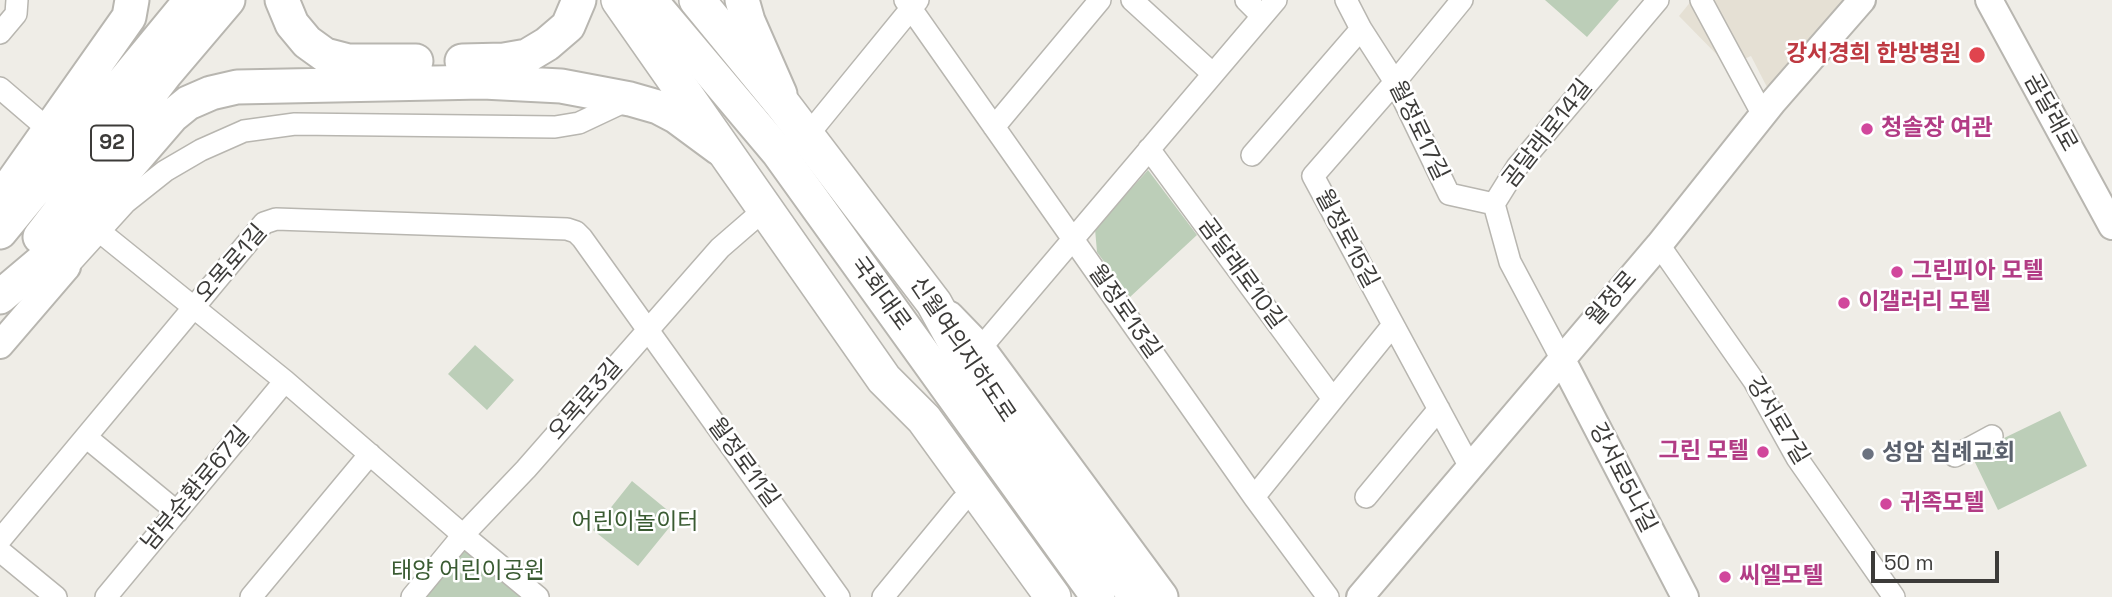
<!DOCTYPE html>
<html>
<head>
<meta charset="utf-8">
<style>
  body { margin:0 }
  #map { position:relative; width:2112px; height:597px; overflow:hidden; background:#efede7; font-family:"Space Grotesk",sans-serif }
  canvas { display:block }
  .scale { position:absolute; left:1871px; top:551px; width:128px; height:32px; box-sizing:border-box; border:4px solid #3c3b39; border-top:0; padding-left:9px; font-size:21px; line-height:24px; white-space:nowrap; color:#3c3b39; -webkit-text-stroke:5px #fff; paint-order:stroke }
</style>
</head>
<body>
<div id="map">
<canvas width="2112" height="597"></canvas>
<div class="scale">50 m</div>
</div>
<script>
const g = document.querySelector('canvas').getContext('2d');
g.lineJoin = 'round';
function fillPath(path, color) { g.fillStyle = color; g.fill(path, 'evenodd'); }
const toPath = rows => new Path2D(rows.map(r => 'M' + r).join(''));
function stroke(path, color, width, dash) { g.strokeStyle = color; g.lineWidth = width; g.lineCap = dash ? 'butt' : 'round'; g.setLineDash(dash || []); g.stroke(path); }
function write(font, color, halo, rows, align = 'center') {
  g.font = font + ' "Space Grotesk","Noto Sans KR",sans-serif'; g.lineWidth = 5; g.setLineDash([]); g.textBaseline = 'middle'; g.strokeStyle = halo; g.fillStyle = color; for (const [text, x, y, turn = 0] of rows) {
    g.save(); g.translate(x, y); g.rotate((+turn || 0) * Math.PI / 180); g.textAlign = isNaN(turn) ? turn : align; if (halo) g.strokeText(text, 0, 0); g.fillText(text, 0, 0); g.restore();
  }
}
fillPath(toPath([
  [1692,0,1845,0,1768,89,1751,56,1728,66,1679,16]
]), '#e5e0d4');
fillPath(toPath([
  [1545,0,1619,0,1587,37],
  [1148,170,1197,235,1130,297,1097,252,1095,229],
  [475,345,514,380,487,410,448,374],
  [2060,411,2087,466,1998,510,1971,454],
  [632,481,677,518,638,566,593,530],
  [463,535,538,597,425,597]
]), '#bcceb8');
const minor = toPath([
  [905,0,1254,497,1328,597],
  [1132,0,1213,74],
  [1246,0,1262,16],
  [1346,0,1361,29,1395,82,1449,194,1494,204],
  [1462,0,1395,82,1313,176,1470,467],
  [1701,0,1763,115],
  [0,33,16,14,17,0],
  [0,88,49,130],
  [994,127,1100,0],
  [807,136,918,0],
  [1149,149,1333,399],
  [1252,155,1361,29],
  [99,231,285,381,463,535,538,597],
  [1659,245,1754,381,1797,458,1894,597],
  [67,267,126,202,165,171,201,150,244,131,295,124,555,127,579,123,630,99],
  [979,350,1276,0],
  [1561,358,1510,262,1494,204,1517,167,1658,0],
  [86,437,177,512],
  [1955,456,1992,436],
  [1254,497,1393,325],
  [1366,497,1439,409],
  [0,540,264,223,276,219,567,229,576,232,582,238,839,597],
  [0,551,56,597],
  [106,597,285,381],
  [251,597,370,454],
  [412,597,463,535,526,469,720,248,765,209],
  [883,597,962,501]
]);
const tertiary = toPath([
  [1989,0,2112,226],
  [0,345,67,267,51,254],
  [1561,358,1685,597],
  [1360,597,1659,245,1773,102,1862,0]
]);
const primary = toPath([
  [282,0,292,24,307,42,325,55,348,61,416,61],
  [650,0,778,152,1098,597],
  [742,0,748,21,780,94],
  [462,61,504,60,527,56,547,44,568,26,579,0],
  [0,200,129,17,132,0],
  [0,232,191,0],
  [40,237,166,73,228,0],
  [0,297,59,247,172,116,188,103,211,93,237,87,483,82,561,86,630,99,658,107,677,117,719,148],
  [948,318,979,350,1161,597]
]);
const trunk = toPath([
  [619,0,884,379,924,419,1053,597],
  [697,0,784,106,934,303,966,361,1137,597]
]);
stroke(minor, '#b8b6b0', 24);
stroke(tertiary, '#b8b6b0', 30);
stroke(primary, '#b8b6b0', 37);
stroke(trunk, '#b8b6b0', 38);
stroke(minor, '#fff', 21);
stroke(tertiary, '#fff', 26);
stroke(primary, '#fff', 33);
stroke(trunk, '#fff', 35);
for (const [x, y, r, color] of [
  [1977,55,9,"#e0444e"],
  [1867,129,7,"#d1479c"],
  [1897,272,7,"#d1479c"],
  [1844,303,7,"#d1479c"],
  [1763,452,7,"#d1479c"],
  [1868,454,7,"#6b7280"],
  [1886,504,7,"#d1479c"],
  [1725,577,7,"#d1479c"]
]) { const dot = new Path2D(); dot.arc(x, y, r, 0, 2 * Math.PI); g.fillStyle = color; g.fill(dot); stroke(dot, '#fff', 2.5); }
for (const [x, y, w] of [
  [112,143,42]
]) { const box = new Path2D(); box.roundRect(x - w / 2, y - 17.5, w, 35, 5); g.fillStyle = '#fff'; g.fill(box); stroke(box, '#3c3b39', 2); }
write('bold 21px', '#3c3b39', null, [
  ["92",112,143]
]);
write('bold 23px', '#be3a42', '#fff', [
  ["강서경희 한방병원",1961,55]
], 'right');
write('23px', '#3c3b39', '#fff', [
  ["곰달래로",2050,113,61],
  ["월정로17길",1418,131,64],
  ["곰달래로14길",1548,134,-52],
  ["월정로15길",1346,239,62],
  ["오목로1길",232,264,-49],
  ["곰달래로10길",1241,274,54],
  ["국회대로",880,294,54],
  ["월정로",1612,299,-49],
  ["월정로13길",1124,312,55],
  ["신월여의지하도로",962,350,56],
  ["오목로3길",586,400,-49],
  ["강서로7길",1777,421,59],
  ["월정로11길",743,463,54],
  ["강서로5나길",1622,478,63],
  ["남부순환로67길",196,489,-50]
]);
write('bold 23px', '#b23c85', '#fff', [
  ["청솔장 여관",1881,129],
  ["그린피아 모텔",1911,272],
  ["이갤러리 모텔",1858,303],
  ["그린 모텔",1749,452,"right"],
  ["귀족모텔",1900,504],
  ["씨엘모텔",1739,577]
], 'left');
write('bold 23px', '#5b616d', '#fff', [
  ["성암 침례교회",1882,454]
], 'left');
write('23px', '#3a5b32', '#fff', [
  ["어린이놀이터",635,523],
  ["태양 어린이공원",468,572]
]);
</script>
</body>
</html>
